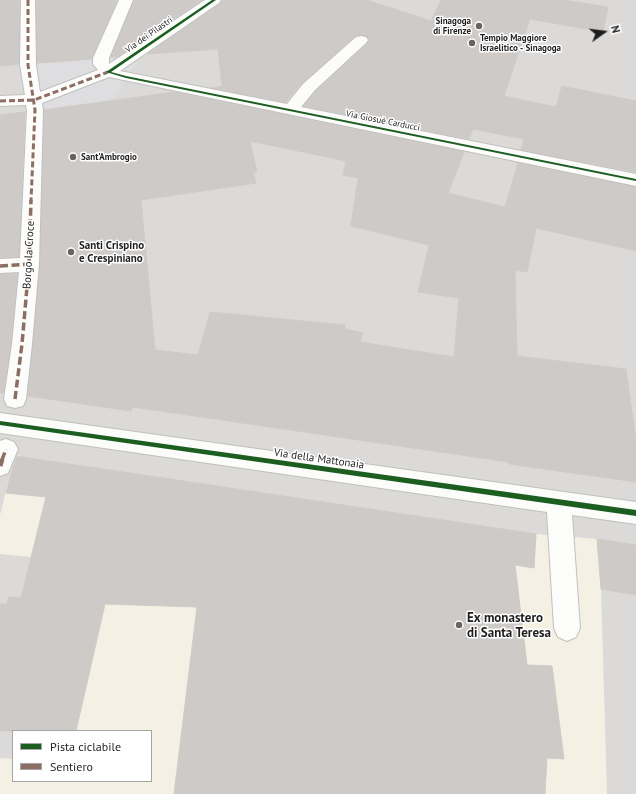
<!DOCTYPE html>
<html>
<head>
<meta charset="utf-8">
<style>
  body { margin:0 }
  #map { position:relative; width:636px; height:794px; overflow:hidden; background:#eceae7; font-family:"PT Sans",sans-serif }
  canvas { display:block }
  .legend { position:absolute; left:12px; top:730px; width:140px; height:52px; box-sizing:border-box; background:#fff; border:1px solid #a5a5a5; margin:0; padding:5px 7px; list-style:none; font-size:12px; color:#1e1e1e }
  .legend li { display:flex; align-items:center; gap:8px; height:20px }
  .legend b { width:20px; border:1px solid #a5a5a5 }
  .north { position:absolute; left:584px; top:12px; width:40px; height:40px; -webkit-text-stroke:3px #fff; paint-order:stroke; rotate:76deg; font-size:11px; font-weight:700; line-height:16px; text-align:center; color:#1e1e1e }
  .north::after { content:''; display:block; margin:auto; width:14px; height:18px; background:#1e1e1e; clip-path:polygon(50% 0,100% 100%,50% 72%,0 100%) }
</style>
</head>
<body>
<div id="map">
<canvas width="636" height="794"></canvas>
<ul class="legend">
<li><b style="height:5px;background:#1b5e20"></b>Pista ciclabile</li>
<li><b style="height:5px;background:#8d6e63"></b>Sentiero</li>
</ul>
<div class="north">N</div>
</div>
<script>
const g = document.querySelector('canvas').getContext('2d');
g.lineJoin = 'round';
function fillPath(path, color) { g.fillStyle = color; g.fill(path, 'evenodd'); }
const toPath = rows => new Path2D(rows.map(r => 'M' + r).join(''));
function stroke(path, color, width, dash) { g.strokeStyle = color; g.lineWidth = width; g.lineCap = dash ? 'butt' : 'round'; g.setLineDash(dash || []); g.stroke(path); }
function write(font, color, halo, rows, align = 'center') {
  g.font = font + ' "PT Sans",sans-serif'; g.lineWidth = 3; g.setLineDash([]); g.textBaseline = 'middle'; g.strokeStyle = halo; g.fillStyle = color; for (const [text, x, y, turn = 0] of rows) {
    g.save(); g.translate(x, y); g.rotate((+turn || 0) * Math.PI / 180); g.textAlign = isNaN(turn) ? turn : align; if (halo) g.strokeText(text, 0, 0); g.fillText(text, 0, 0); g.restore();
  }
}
fillPath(toPath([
  [0,0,636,0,636,794,0,794],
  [13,731,151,731,151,781,13,781]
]), '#dbdad8');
fillPath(toPath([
  [15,455,460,524,536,534,597,539,601,589,607,794,0,794,0,758,13,759,13,781,151,781,151,731,48,731,33,598,21,598,31,557,0,554,0,515]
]), '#f4f1e4');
fillPath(toPath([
  [121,58,136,63,112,100,26,111,25,65]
]), '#dedee1');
const building = toPath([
  [0,0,20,0,19,64,0,66,0,0],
  [36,0,117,0,92,59,37,63,36,0],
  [134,0,202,0,117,57,111,57,134,0],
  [222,0,367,0,431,21,441,0,563,0,608,7,603,32,530,19,504,96,556,107,562,86,636,101,636,172,521,150,524,139,473,129,469,139,304,106,316,91,367,44,369,39,366,36,355,36,302,83,286,102,211,88,222,86,218,49,147,54,220,4,222,0],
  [175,92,464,152,448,193,505,207,518,163,636,187,636,251,536,228,527,272,515,270,517,356,626,369,635,434,636,435,636,482,509,464,509,462,133,407,131,411,28,396,40,264,44,110,175,92],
  [250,141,346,161,343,175,358,178,351,226,429,245,418,292,459,298,454,357,360,342,363,333,345,329,345,325,210,312,198,355,155,350,141,200,256,183,253,172,257,172,250,141],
  [25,112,19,257,0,258,0,115,25,112],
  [0,274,17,274,11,344,3,393,0,393,0,274],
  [17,456,536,534,534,568,515,565,527,665,552,666,564,759,547,758,545,794,174,794,197,607,105,604,76,731,0,731,0,604,7,604,9,597,21,598,46,497,6,493,13,466,17,456],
  [597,539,636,545,636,595,601,589,597,539]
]);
fillPath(building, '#cdcac8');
stroke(building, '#cfcbc9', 1);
const minor = toPath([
  [21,0,35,0,36,65,40,92,98,70,93,64,93,58,119,0,133,0,109,58,109,64,205,0,221,0,219,3,120,71,287,104,303,84,356,37,361,36,366,37,368,40,366,43,315,90,301,107,636,174,636,186,109,77,42,103,43,110,39,264,32,344,26,399,23,406,15,408,7,406,4,399,12,344,19,272,0,273,0,259,20,258,27,110,26,105,0,106,0,96,25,95,20,65,21,0],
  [0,413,636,502,636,524,572,515,580,628,576,637,567,641,558,637,554,628,547,512,0,433,0,413],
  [6,439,14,442,18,449,8,473,0,476,0,441,6,439]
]);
stroke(minor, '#bfbfbd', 2);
fillPath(minor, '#fcfcfb');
stroke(toPath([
  [28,0,28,65,35,110,31,201],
  [0,101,34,100,108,72]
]), '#8d6e63', 3, [6, 3]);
stroke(toPath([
  [0,266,29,264],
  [15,399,22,344,29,264,31,200],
  [2,460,6,449]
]), '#8d6e63', 3.5, [8, 3.5]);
stroke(toPath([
  [0,466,2,459]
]), '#8d6e63', 5, [10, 5]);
fillPath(toPath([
  [212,0,216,0,111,72,126,76,636,179,636,181,126,78,106,72,212,0],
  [0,421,636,510,636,516,0,425,0,421]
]), '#1b5e20');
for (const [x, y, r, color] of [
  [479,26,4,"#666564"],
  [472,43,4,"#666564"],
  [73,157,4,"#666564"],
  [71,252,4,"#666564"],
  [459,625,4,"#666564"]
]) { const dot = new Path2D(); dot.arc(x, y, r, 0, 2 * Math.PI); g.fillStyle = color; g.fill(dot); stroke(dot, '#fff', 1.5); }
write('bold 9px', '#1e1e1e', '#fff', [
  ["Sinagoga",471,21,"right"],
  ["di Firenze",471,31,"right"],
  ["Tempio Maggiore",480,38],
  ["Israelitico - Sinagoga",480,48],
  ["Sant'Ambrogio",81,157]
], 'left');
write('9px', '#1e1e1e', '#fff', [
  ["Via dei Pilastri",149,35,-35],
  ["Via Giosuè Carducci",383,121,11]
]);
write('bold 11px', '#1e1e1e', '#fff', [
  ["Santi Crispino",79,246],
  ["e Crespiniano",79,259]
], 'left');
write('11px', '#1e1e1e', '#fff', [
  ["Borgo la Croce",29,255,-87],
  ["Via della Mattonaia",319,459,8]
]);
write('bold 13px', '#1e1e1e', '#fff', [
  ["Ex monastero",467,618],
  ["di Santa Teresa",467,633]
], 'left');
</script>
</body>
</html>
